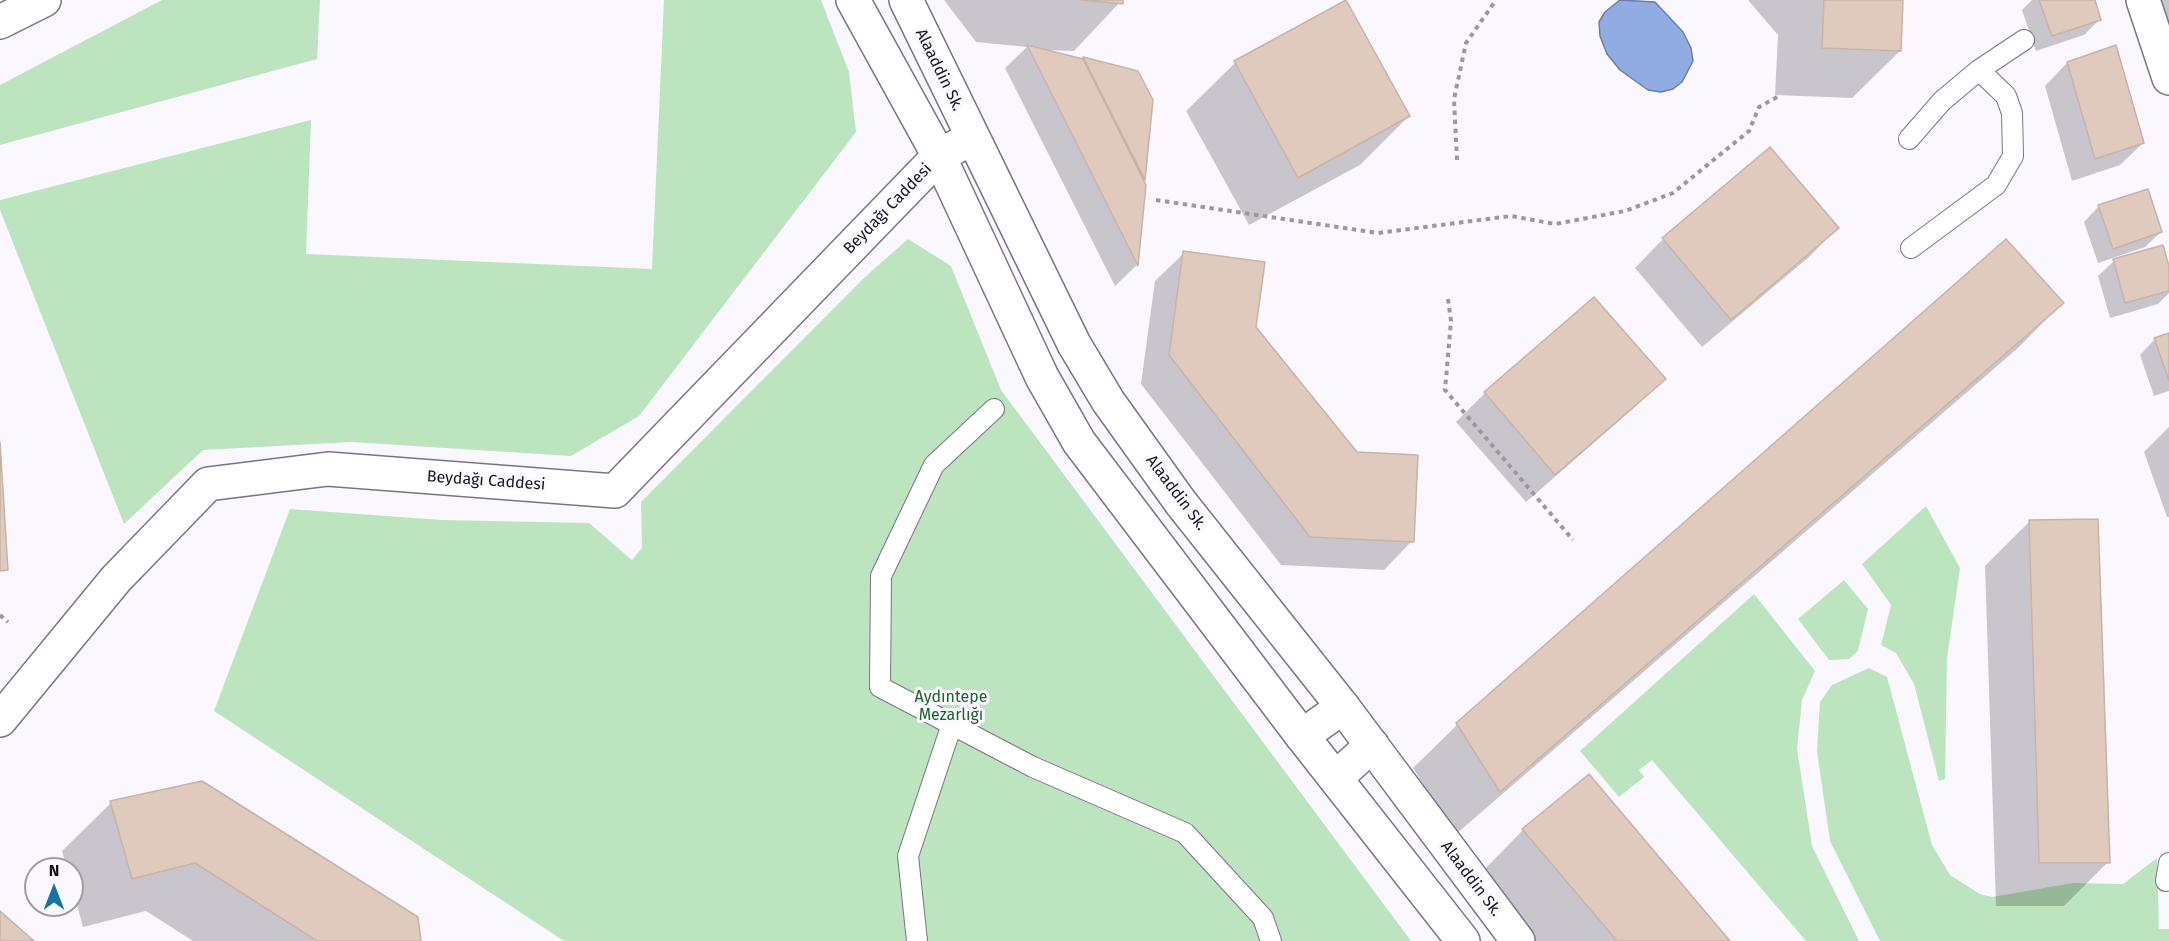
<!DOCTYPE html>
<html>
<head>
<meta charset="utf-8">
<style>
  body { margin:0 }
  #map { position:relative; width:2169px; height:941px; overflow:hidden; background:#fbf7ff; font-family:"Fira Sans",sans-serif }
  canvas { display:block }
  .north { position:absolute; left:24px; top:857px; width:60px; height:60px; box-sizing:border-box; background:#fbf7ff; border:2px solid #9f9ca3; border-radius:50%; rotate:0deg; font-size:16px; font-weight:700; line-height:24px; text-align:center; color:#16131a }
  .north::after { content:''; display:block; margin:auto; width:21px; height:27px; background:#1772a1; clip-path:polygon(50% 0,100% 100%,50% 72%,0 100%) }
</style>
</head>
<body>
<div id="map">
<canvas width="2169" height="941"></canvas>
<div class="north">N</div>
</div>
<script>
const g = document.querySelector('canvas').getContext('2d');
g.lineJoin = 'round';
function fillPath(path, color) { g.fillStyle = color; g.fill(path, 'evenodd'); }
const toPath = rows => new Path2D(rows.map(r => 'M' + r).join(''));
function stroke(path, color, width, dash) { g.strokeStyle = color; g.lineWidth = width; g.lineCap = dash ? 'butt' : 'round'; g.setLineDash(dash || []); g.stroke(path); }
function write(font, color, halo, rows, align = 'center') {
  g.font = font + ' "Fira Sans",sans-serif'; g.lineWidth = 6; g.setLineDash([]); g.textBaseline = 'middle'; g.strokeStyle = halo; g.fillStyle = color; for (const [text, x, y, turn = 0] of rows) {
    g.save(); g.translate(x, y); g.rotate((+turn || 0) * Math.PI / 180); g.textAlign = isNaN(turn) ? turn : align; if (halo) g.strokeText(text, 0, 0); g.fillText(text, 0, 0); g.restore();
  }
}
fillPath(toPath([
  [162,0,320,0,317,59,0,145,0,85],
  [664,0,821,0,849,72,856,132,639,416,571,456,351,442,203,450,124,524,0,210,0,200,311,120,306,254,652,269],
  [908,239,951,266,1001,390,1411,941,564,941,214,711,290,509,442,520,589,523,632,560,642,548,641,502,865,277],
  [1926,506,1960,568,1947,658,1945,779,1939,781,1914,684,1896,653,1881,645,1891,605,1862,564],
  [1844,580,1868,609,1858,651,1849,659,1829,660,1798,619],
  [1754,594,1815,671,1802,700,1797,749,1812,846,1859,941,1806,941,1652,760,1639,770,1644,777,1619,797,1580,751],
  [1869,668,1887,677,1932,845,1950,875,1980,894,1992,897,2073,883,2123,884,2157,858,2159,929,2169,929,2169,941,1880,941,1830,841,1817,751,1820,702,1832,685]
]), '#bce5bf');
const water = toPath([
  [1620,0,1655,2,1683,32,1691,48,1693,61,1682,82,1673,89,1661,92,1648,90,1620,70,1607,54,1600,36,1599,22,1605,12,1620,0]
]);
fillPath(water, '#90ace2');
stroke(water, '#6b7ea6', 1.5);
fillPath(toPath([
  [944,0,1122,0,1074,51,1042,50,1137,72,1151,100,1142,181,1144,186,1137,265,1115,286,1005,68,1027,47,976,42],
  [1748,0,1902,0,1900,51,1852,98,1775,95,1778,35],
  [2032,0,2093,0,2099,20,2084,35,2036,51,2022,10],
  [2159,0,2169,0,2169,31],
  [1345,2,1409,116,1360,165,1249,225,1186,111,1235,63],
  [2115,47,2143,143,2120,165,2072,181,2045,86,2067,63],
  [2099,206,2161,232,2145,247,2098,263,2084,222],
  [1837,228,1809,257,1702,347,1635,268,1663,239],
  [1184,253,1255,327,1412,541,1384,570,1281,565,1141,384,1155,281],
  [2114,261,2169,272,2169,293,2158,304,2110,318,2098,276],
  [1594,299,1664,379,1635,407,1526,502,1456,422,1485,393],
  [2062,303,2018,348,1455,835,1413,768,1458,724],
  [2169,335,2169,391,2154,396,2140,355,2155,339],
  [2169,427,2169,517,2167,517,2144,452],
  [2030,521,2108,862,2064,906,1996,906,1985,566],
  [111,803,420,941,193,941,146,911,83,927,72,887,72,869,67,869,62,851],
  [1523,830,1728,941,1535,941,1479,875]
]), '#0003');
const building = toPath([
  [1081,0,1123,0,1123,4,1081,0],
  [1346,0,1410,116,1298,178,1234,61,1346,0],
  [1824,0,1903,0,1901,51,1822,48,1824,0],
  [2039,0,2095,0,2101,20,2052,36,2039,0],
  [1027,45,1083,59,1146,185,1138,266,1027,45],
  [2116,45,2144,143,2095,159,2067,62,2116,45],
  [1083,57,1138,71,1153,100,1145,180,1083,57],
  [1770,147,1839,228,1731,320,1662,238,1770,147],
  [2148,189,2162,232,2113,249,2098,205,2148,189],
  [2006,239,2064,303,1500,792,1456,723,2006,239],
  [2163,245,2169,266,2169,291,2125,303,2113,259,2163,245],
  [1183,251,1265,262,1256,327,1357,452,1418,455,1414,542,1310,537,1169,355,1183,251],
  [1594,297,1666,379,1555,475,1484,392,1594,297],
  [2169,333,2169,381,2154,338,2169,333],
  [0,442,8,570,0,571,0,442],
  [2098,519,2110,863,2039,863,2029,520,2098,519],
  [1589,774,1730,941,1617,941,1522,829,1589,774],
  [202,781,418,917,421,941,317,941,195,863,132,879,110,801,202,781],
  [0,911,34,941,0,941,0,911]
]);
fillPath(building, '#dfcabd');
stroke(building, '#c8b3a6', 1.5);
const service = toPath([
  [1909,139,1942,101,1979,70,2024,40],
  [1911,248,1996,185,2013,156,2012,113,2006,96,1979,70],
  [994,409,934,465,881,576,880,687,1033,767,1185,833,1263,918,1271,941],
  [2166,881,2169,863],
  [917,941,908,856,952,724]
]);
const minor = toPath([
  [2143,0,2169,78],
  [1302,736,1343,707],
  [1337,777,1372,745]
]);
const tertiary = toPath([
  [853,0,939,156,1042,377,1079,442,1302,736,1463,941],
  [906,0,1074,344,1108,401,1181,503,1343,707,1518,941],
  [0,22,44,0],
  [0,720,116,579,208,484,328,469,615,491,939,156,972,138]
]);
stroke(service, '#7c7285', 22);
stroke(minor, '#7c7285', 36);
stroke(tertiary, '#7c7285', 36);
stroke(toPath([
  [1457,160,1454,99,1466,43,1496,0],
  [1156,200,1378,233,1511,216,1555,224,1625,211,1673,193,1749,131,1759,107,1779,96],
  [1448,299,1451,321,1445,390,1573,540],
  [0,615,8,622]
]), '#9c98a0', 4, [4.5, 4.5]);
stroke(service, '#fff', 20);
stroke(minor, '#fff', 33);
stroke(tertiary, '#fff', 33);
write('16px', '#16131a', '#fbf7ff', [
  ["Alaaddin Sk.",939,70,64],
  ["Beydağı Caddesi",888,209,-46],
  ["Beydağı Caddesi",486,481,4],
  ["Alaaddin Sk.",1176,493,53],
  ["Alaaddin Sk.",1471,879,53]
]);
write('16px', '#1a642a', '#fbf7ff', [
  ["Aydıntepe",951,698],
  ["Mezarlığı",951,716]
]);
</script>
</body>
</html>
